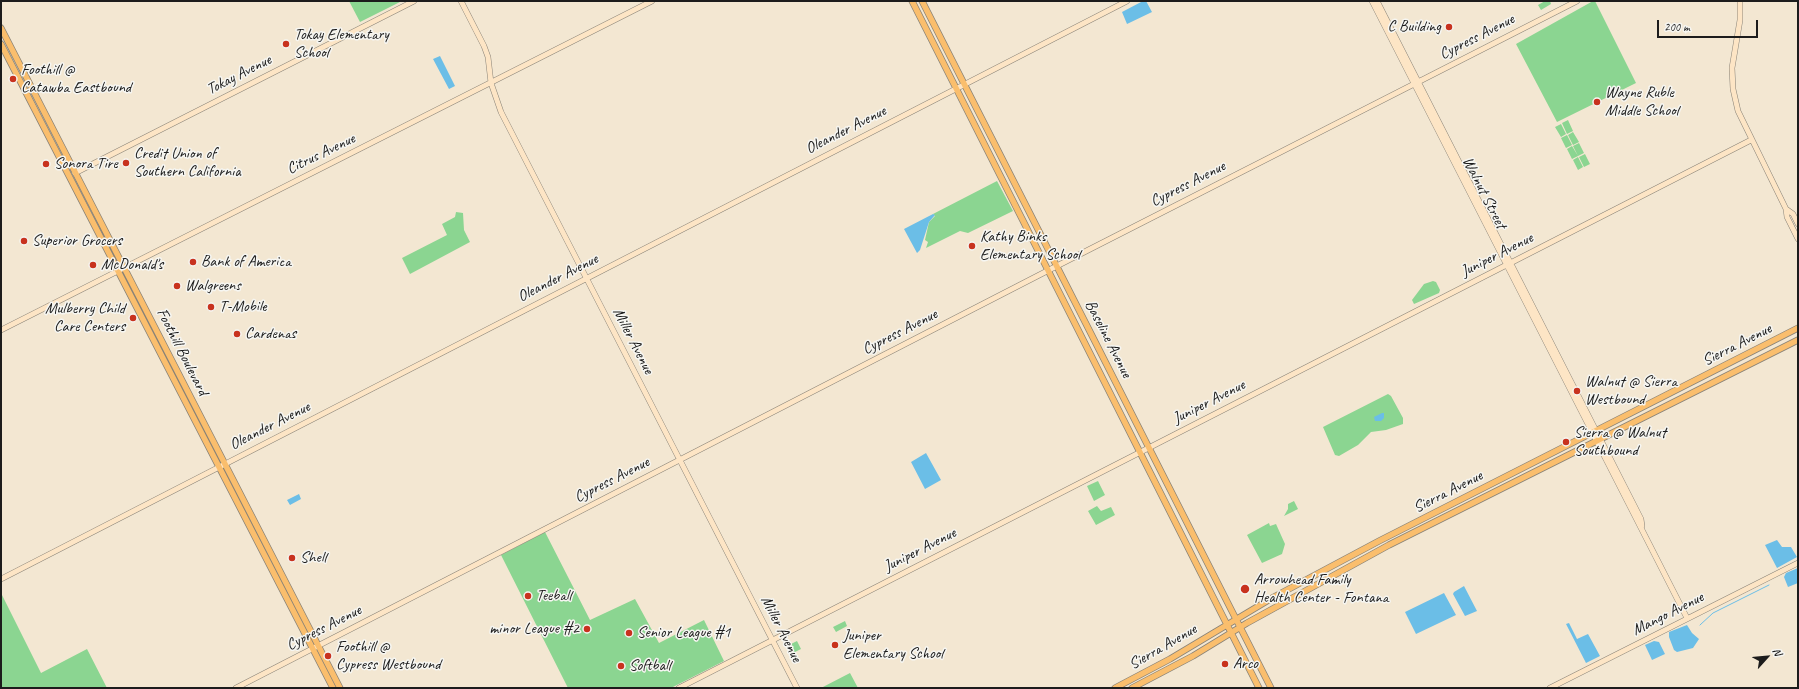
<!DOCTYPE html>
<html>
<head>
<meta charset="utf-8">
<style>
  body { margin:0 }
  #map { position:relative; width:1799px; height:689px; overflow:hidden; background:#f3e7d2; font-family:Caveat,sans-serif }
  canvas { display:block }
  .frame { position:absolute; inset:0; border:2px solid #1c1c1c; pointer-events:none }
  .north { position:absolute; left:1747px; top:637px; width:40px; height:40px; -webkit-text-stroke:3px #f6f6f2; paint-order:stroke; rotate:63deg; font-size:11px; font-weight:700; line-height:16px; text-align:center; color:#1c1c1c }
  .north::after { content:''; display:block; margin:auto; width:14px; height:18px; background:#1c1c1c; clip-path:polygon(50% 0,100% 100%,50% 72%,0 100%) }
  .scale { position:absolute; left:1657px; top:20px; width:101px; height:18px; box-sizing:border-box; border:2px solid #1c1c1c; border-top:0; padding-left:5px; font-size:12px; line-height:14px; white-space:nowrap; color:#1c1c1c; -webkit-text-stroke:3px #f6f6f2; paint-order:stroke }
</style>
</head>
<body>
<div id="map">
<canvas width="1799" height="689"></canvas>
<div class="frame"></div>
<div class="north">N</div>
<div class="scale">200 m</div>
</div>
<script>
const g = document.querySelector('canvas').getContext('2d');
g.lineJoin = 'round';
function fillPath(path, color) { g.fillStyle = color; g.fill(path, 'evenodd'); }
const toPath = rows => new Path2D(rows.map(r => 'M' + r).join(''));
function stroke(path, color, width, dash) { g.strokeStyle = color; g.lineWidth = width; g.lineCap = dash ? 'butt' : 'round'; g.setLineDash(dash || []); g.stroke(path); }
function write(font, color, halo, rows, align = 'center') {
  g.font = font + ' Caveat,sans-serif'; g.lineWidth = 3; g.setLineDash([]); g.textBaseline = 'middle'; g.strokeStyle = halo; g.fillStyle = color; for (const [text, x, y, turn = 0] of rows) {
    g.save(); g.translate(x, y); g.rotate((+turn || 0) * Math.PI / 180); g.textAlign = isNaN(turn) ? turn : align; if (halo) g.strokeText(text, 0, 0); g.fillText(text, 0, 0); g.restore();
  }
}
fillPath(toPath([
  [349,1,402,1,360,22],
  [1545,1,1550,1,1551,4,1541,10,1538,5],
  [1593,1,1595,1,1636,83,1557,122,1516,44],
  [1568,120,1573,131,1567,134,1562,123],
  [1561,124,1566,134,1561,137,1555,127],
  [1573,132,1579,142,1573,145,1568,135],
  [1567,135,1572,145,1566,148,1561,138],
  [1579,143,1584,153,1578,156,1573,146],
  [1572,146,1578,156,1572,159,1567,149],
  [1585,154,1590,164,1584,167,1579,157],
  [1578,157,1583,167,1578,170,1573,160],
  [997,181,1013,211,968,233,960,231,926,248,928,242,925,240,929,222,935,216,933,214],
  [456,212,463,213,464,230,470,242,410,274,402,258,447,235,442,224,455,217],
  [1433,281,1436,282,1440,290,1439,293,1414,304,1412,300,1424,284],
  [1388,394,1391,396,1403,418,1403,424,1386,430,1371,432,1358,445,1339,456,1335,455,1323,427],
  [1098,481,1105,495,1094,501,1087,486],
  [1294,501,1298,509,1284,516,1288,509,1288,504],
  [1097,506,1101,511,1111,507,1115,515,1096,525,1088,511],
  [1269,523,1270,526,1276,524,1285,544,1282,554,1262,563,1247,535],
  [545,532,590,620,635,599,659,643,704,620,724,661,671,688,568,688,501,555],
  [1,593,41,673,87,649,107,688,1,688],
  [845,621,847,626,836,632,833,627],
  [797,641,801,649,791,654,787,646],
  [850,673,858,688,821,688]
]), '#8bd591');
fillPath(toPath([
  [1143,1,1146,1,1152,12,1127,24,1122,12],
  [440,56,455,86,449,89,433,59],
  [933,214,935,215,929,222,920,250,917,253,904,229],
  [1382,413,1384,413,1384,418,1381,421,1375,421,1374,417],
  [926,453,941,480,925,489,911,462],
  [299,494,301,499,290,505,287,500],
  [1777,540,1782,547,1791,547,1797,557,1777,568,1765,545],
  [1798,568,1798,583,1788,587,1784,577,1786,573],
  [1464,586,1477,611,1465,616,1453,594,1454,592],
  [1444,593,1456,615,1416,634,1405,612],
  [1569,623,1577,639,1588,634,1600,656,1586,663,1566,624],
  [1687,625,1692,633,1699,639,1693,648,1677,652,1674,650,1669,637,1669,632],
  [1654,641,1659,642,1665,654,1652,660,1645,645]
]), '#6bbee7');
stroke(toPath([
  [1700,625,1713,613,1769,585]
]), '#6bbee7', 1);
const secondary = toPath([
  [461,1,484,46,488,57,491,83,501,112,797,688],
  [1372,1,1687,618],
  [1377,1,1641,519,1642,526],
  [1740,1,1740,20,1732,68,1733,89,1738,111,1786,209,1787,217,1798,239],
  [75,173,414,1],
  [1786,209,1793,214,1798,224],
  [1,330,652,1],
  [1,579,1127,1],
  [236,688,1049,270,1577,1],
  [679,688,1751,140],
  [1550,688,1798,563]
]);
const primary = toPath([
  [912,1,1259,688],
  [922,1,1271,688],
  [1,28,340,688],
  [1,44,333,688],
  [1115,688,1170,659,1272,598,1379,541,1798,328],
  [1132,688,1193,656,1247,623,1389,545,1798,340]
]);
stroke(secondary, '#888277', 6);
stroke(primary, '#888277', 7);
stroke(secondary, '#fde5c5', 5);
stroke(primary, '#fabe6d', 5.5);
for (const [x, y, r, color] of [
  [1449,27,4,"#c8321e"],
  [286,44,4,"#c8321e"],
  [13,79,4,"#c8321e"],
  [1597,102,4,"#c8321e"],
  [126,163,4,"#c8321e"],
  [46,164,4,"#c8321e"],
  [24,241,4,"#c8321e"],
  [972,246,4,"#c8321e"],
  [193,262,4,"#c8321e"],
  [93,265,4,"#c8321e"],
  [177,286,4,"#c8321e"],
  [211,307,4,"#c8321e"],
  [133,318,4,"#c8321e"],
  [237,334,4,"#c8321e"],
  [1577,391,4,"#c8321e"],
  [1566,442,4,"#c8321e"],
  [292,558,4,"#c8321e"],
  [1245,589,5,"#c8321e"],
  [528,596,4,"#c8321e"],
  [587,629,4,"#c8321e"],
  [629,633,4,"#c8321e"],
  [835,645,4,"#c8321e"],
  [328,656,4,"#c8321e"],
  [1225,664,4,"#c8321e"],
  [621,666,4,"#c8321e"]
]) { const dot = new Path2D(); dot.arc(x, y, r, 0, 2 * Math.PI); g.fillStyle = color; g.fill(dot); stroke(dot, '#f6f6f2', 1.5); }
write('16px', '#1c1c1c', '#f6f6f2', [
  ["C Building",1441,27,"right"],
  ["Tokay Elementary",294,35],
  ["School",294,53],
  ["Foothill @",21,70],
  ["Catawba Eastbound",21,88],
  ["Wayne Ruble",1605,93],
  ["Middle School",1605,111],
  ["Credit Union of",134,154],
  ["Southern California",134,172],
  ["Sonora Tire",54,164],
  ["Kathy Binks",980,237],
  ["Elementary School",980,255],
  ["Superior Grocers",32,241],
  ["Bank of America",201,262],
  ["McDonald's",101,265],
  ["Walgreens",185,286],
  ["T-Mobile",219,307],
  ["Mulberry Child",125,309,"right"],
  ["Care Centers",125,327,"right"],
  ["Cardenas",245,334],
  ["Walnut @ Sierra",1585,382],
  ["Westbound",1585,400],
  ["Sierra @ Walnut",1574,433],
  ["Southbound",1574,451],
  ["Shell",300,558],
  ["Arrowhead Family",1254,580],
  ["Health Center - Fontana",1254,598],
  ["Teeball",536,596],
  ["minor League #2",579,629,"right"],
  ["Senior League #1",637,633],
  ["Juniper",843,636],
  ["Elementary School",843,654],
  ["Foothill @",336,647],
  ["Cypress Westbound",336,665],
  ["Arco",1233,664],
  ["Softball",629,666]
], 'left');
write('16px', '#1c1c1c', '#f6f6f2', [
  ["Cypress Avenue",1477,37,-27],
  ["Tokay Avenue",239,75,-27],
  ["Oleander Avenue",846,130,-27],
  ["Citrus Avenue",321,154,-26],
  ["Cypress Avenue",1188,184,-27],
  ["Walnut Street",1484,193,63],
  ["Juniper Avenue",1497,255,-27],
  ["Oleander Avenue",558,278,-27],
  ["Cypress Avenue",900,332,-27],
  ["Baseline Avenue",1108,339,63],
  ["Miller Avenue",633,341,63],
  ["Sierra Avenue",1737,345,-27],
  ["Foothill Boulevard",182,352,63],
  ["Juniper Avenue",1209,402,-27],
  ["Oleander Avenue",270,426,-27],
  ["Cypress Avenue",612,480,-27],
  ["Sierra Avenue",1448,492,-27],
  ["Juniper Avenue",920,550,-27],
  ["Mango Avenue",1668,614,-27],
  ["Cypress Avenue",324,628,-27],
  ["Miller Avenue",781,629,63],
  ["Sierra Avenue",1163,647,-30]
]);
</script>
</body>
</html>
